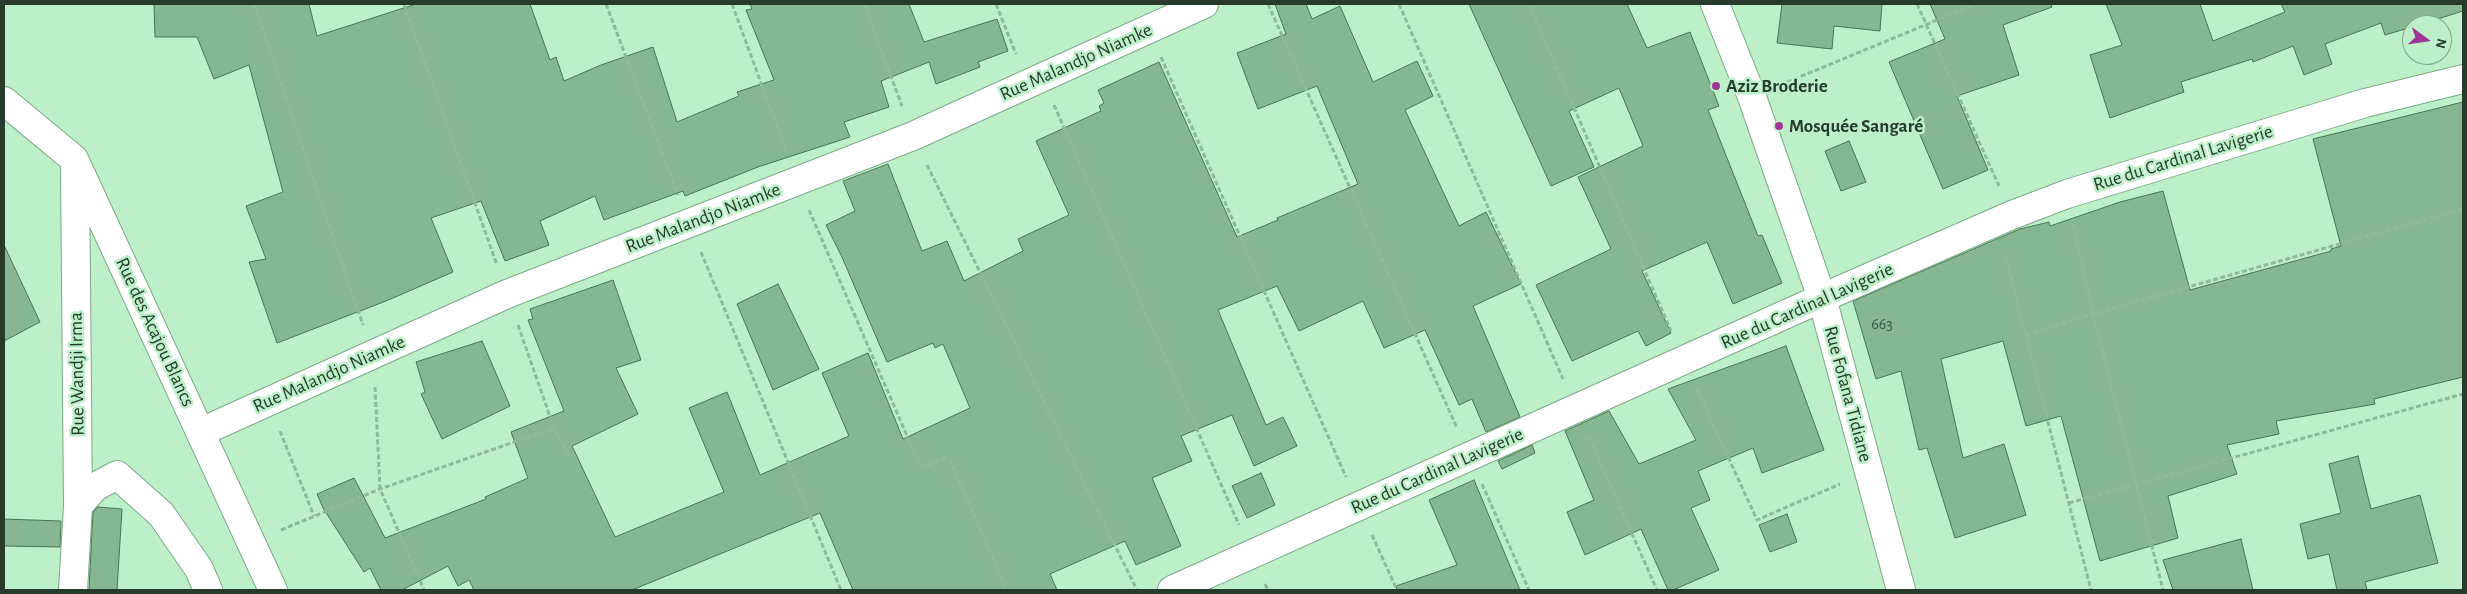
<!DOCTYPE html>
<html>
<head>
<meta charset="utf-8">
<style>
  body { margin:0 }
  #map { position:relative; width:2467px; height:594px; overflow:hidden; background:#bdf0c8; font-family:"Alegreya Sans",sans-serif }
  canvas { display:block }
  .frame { position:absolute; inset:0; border:5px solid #263b2c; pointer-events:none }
  .north { position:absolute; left:2402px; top:15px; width:50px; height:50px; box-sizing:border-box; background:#bdf0c8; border:1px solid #81a88a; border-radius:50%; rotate:104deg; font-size:14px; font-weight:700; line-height:20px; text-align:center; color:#263b2c }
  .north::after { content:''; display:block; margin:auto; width:18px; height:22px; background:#9f3596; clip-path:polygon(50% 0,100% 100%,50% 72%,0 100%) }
</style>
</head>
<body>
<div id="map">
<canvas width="2467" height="594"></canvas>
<div class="frame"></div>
<div class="north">N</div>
</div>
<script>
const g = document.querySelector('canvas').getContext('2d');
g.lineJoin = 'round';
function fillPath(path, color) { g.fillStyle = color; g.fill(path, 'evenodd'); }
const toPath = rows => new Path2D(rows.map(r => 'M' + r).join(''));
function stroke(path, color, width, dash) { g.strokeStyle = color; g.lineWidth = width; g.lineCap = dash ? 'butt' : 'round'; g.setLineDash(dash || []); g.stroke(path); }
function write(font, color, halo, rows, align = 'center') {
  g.font = font + ' "Alegreya Sans",sans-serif'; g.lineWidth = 5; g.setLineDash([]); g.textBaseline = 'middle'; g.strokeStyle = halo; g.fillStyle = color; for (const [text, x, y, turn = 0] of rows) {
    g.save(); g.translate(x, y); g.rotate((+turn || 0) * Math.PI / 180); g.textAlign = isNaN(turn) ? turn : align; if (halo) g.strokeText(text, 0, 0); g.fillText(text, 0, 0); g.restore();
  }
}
const building = toPath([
  [154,4,309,4,317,36,416,4,530,4,550,60,556,57,564,81,601,65,653,47,677,122,739,96,737,92,774,80,746,10,752,9,750,4,909,4,924,42,997,19,1008,51,978,62,980,67,936,84,929,62,881,81,889,107,844,122,850,137,758,167,685,196,683,191,604,220,595,196,540,221,549,245,505,261,481,201,431,218,453,272,386,301,277,343,249,262,266,259,246,206,283,192,249,65,214,79,197,37,155,37,154,4],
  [1275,4,1306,4,1312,19,1340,6,1373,82,1417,61,1433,96,1405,110,1459,226,1486,212,1521,284,1473,306,1520,417,1486,432,1472,399,1459,405,1425,330,1384,348,1363,301,1299,331,1277,286,1218,310,1266,425,1283,417,1297,446,1254,466,1232,415,1181,436,1192,461,1152,478,1181,546,1136,565,1125,541,1050,574,1057,590,853,590,820,513,632,590,474,590,469,580,458,586,448,566,402,590,381,590,370,568,364,572,323,508,317,494,354,478,385,538,486,499,485,497,528,478,511,432,564,411,528,320,533,319,530,309,613,280,641,360,616,368,638,414,572,446,615,537,724,492,689,408,727,392,760,475,849,436,822,373,868,353,903,439,970,408,943,344,935,348,933,343,887,362,842,257,826,225,855,211,843,181,888,164,922,251,947,241,964,281,1023,251,1018,239,1069,215,1036,141,1101,111,1099,106,1104,103,1098,90,1159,62,1237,237,1278,220,1277,218,1358,184,1317,86,1258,109,1237,53,1286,34,1275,4],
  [1469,4,1627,4,1647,48,1690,32,1719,106,1708,110,1758,236,1762,235,1782,283,1733,304,1707,242,1642,271,1671,333,1646,346,1638,331,1572,361,1536,285,1611,249,1578,177,1643,146,1619,88,1569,111,1594,167,1551,186,1469,4],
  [1782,4,1882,4,1880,31,1834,26,1832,49,1777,43,1782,4],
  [1930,4,2051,4,2052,7,2003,25,2019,75,1957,96,1988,170,1943,189,1889,62,1945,39,1930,4],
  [2106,4,2200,4,2213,41,2285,12,2281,4,2463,4,2463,11,2419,25,2412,25,2412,27,2385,35,2381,23,2325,44,2332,64,2304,75,2293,46,2253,62,2252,59,2181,82,2184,92,2110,118,2090,55,2122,45,2106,4],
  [2463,102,2463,377,2374,399,2375,404,2276,421,2279,434,2227,445,2237,474,2168,496,2178,538,2100,561,2061,416,2026,426,2003,341,1941,359,1963,458,2004,444,2026,515,1955,538,1927,448,1919,450,1901,371,1876,379,1853,301,2020,229,2049,222,2050,226,2120,202,2163,191,2190,290,2331,251,2331,249,2341,246,2313,139,2463,102],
  [1849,141,1866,182,1841,191,1825,151,1849,141],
  [4,245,40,322,4,341,4,245],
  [778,284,819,369,773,390,737,304,778,284],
  [482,341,510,406,442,439,421,394,425,392,416,362,482,341],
  [1786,346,1824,450,1762,473,1753,448,1698,471,1710,500,1691,508,1719,570,1673,590,1668,590,1641,529,1585,555,1567,512,1594,500,1565,431,1609,411,1639,464,1696,440,1668,389,1786,346],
  [1532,445,1535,453,1502,469,1498,461,1532,445],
  [2358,456,2371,509,2420,495,2438,563,2365,582,2367,590,2337,590,2329,554,2308,559,2300,524,2341,513,2329,464,2358,456],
  [1261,473,1275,505,1247,518,1232,486,1261,473],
  [1474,480,1520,590,1397,590,1396,586,1457,565,1429,500,1474,480],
  [98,507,122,509,117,590,89,590,93,512,98,507],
  [1787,514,1797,542,1770,552,1759,525,1787,514],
  [4,519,61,521,60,547,4,546,4,519],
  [2241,539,2253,590,2173,590,2163,560,2241,539]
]);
fillPath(building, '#86b792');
stroke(building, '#467552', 1);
const street = toPath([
  [1715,4,1752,97,1822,298,1901,590],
  [4,101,74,159,273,590],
  [201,432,507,294,913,136,1204,4],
  [78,506,95,487,117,475,161,514,199,569,208,590],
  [73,590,78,506,75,168],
  [1172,590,1822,298,2012,215,2067,194,2365,103,2463,79]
]);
stroke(street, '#7aab86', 30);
stroke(toPath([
  [254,4,363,325],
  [404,4,497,265],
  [606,4,678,195],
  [732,4,786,151],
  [864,4,902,106],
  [996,4,1016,54],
  [1268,4,1457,428],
  [1399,4,1563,379],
  [1529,4,1671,331],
  [1917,4,1999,186],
  [1161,57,1346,477],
  [1780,85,1976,4],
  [1054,105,1239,525],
  [927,165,1137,590],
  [809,210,918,461,922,465,928,465,943,459,948,459,951,462,1007,590],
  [2073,224,2093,314,2163,590],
  [701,252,841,590],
  [2005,254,2091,590],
  [518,325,554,428,569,456],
  [2026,335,2093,314,2463,209],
  [375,387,380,489,424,590],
  [1697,389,1757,520,1840,484],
  [280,431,314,516],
  [1589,437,1657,590],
  [1482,484,1529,590],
  [2069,503,2463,394],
  [281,530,380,489,554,428],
  [1372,535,1397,590],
  [1265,584,1268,590]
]), '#8fb999', 3, [5, 2.5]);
stroke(street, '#fff', 28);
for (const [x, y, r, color] of [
  [1716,86,5,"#9f3596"],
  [1779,126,5,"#9f3596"]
]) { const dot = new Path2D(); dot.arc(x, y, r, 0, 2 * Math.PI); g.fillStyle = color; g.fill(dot); stroke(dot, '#bdf0c8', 2); }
write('16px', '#3e5a46', null, [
  ["663",1882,324]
]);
write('19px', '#263b2c', '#bdf0c8', [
  ["Rue Malandjo Niamke",1076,62,-24],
  ["Rue du Cardinal Lavigerie",2183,158,-17],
  ["Rue Malandjo Niamke",703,218,-21],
  ["Rue du Cardinal Lavigerie",1807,306,-24],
  ["Rue des Acajou Blancs",155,332,65],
  ["Rue Wandji Irma",77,374,-91],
  ["Rue Malandjo Niamke",329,374,-24],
  ["Rue Fofana Tidiane",1848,394,75],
  ["Rue du Cardinal Lavigerie",1437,471,-24]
]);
write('bold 19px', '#263b2c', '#bdf0c8', [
  ["Aziz Broderie",1726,86],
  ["Mosquée Sangaré",1789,126]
], 'left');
</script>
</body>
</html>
